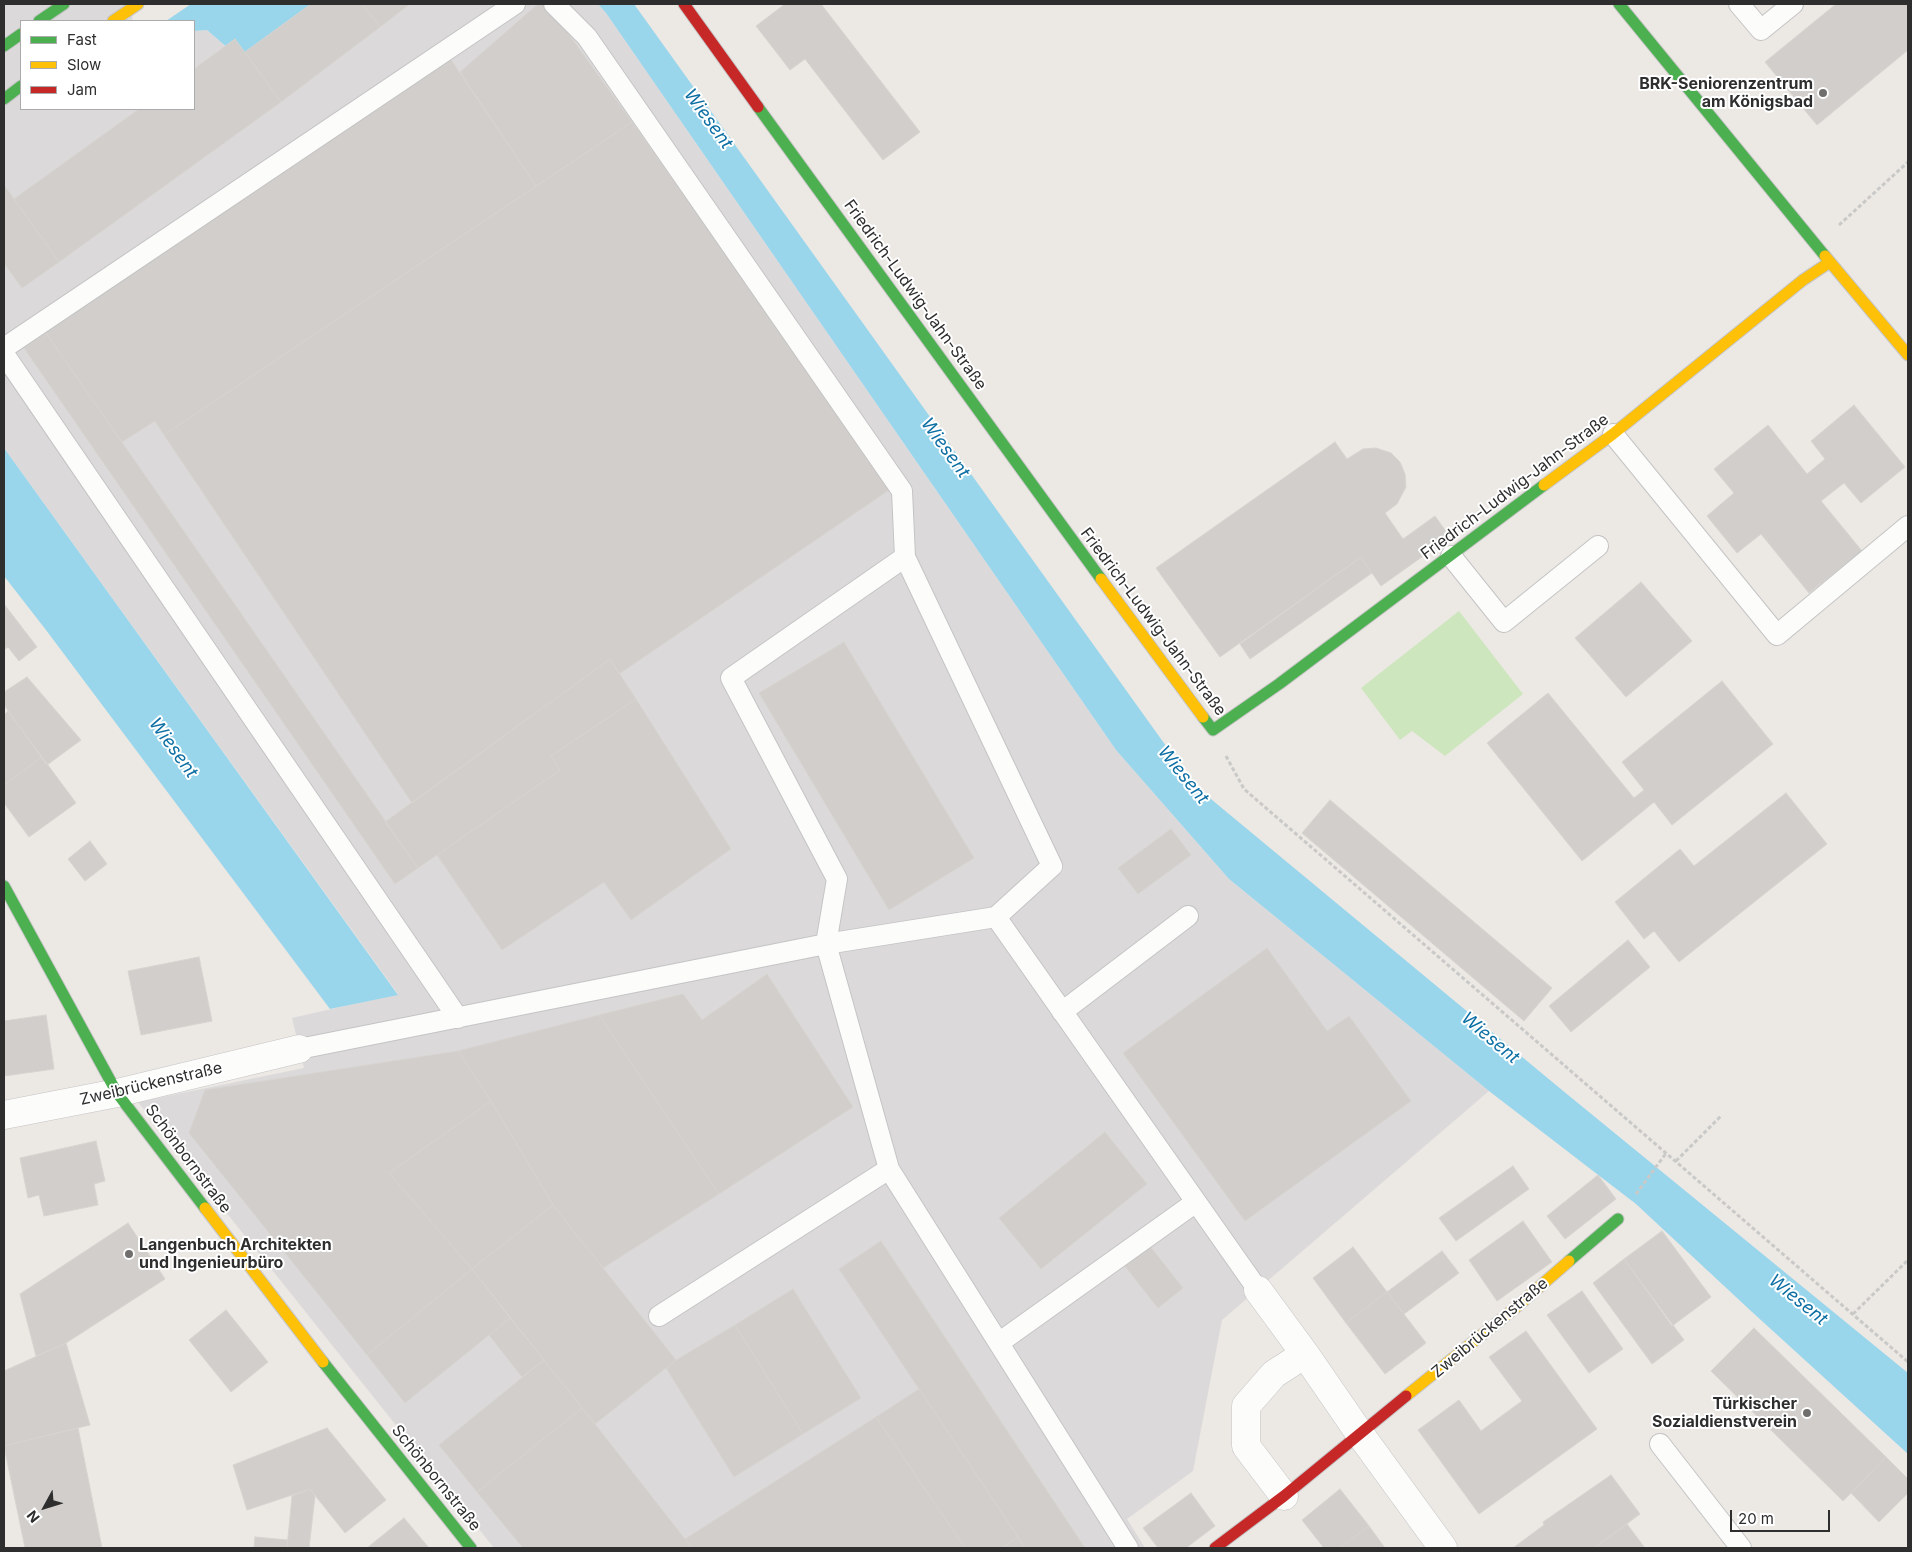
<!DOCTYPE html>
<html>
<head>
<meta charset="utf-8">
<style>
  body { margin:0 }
  #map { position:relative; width:1912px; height:1552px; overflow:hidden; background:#ece8e4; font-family:Inter,sans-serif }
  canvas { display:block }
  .frame { position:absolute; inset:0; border:5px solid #2e2e2e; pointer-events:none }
  .legend { position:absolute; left:20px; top:20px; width:175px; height:90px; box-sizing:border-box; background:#fff; border:1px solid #ababab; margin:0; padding:6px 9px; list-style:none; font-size:15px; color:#2e2e2e }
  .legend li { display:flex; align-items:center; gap:10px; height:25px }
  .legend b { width:25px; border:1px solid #ababab }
  .north { position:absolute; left:20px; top:1482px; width:50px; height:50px; -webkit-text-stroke:4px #fff; paint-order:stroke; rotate:231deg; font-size:14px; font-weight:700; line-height:20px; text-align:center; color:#2e2e2e }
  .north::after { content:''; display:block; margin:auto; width:18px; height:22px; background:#2e2e2e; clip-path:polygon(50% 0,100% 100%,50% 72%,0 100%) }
  .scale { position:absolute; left:1730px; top:1510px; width:100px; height:22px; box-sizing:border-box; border:2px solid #2e2e2e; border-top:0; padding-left:6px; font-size:15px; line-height:18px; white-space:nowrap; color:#2e2e2e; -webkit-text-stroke:4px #fff; paint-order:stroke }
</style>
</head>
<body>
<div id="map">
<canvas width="1912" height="1552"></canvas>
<div class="frame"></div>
<ul class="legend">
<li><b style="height:6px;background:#4caf50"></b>Fast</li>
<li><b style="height:6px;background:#ffc107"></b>Slow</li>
<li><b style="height:6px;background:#c62828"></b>Jam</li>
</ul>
<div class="north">N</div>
<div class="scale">20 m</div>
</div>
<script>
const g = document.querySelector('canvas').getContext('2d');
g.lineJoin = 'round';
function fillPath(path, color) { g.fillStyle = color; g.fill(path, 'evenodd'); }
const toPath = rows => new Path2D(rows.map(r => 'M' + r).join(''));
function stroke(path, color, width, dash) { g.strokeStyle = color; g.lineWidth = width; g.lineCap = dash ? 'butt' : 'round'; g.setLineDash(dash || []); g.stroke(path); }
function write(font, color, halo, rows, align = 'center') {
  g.font = font + ' Inter,sans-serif'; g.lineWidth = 4; g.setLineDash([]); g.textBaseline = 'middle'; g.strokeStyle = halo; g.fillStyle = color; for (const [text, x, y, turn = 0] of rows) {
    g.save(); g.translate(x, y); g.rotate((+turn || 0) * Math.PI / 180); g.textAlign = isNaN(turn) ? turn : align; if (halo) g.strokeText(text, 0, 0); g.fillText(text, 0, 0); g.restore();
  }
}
fillPath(toPath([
  [4,4,133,4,136,21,21,21,21,109,194,109,194,31,207,30,258,74,353,4,598,4,606,13,1116,750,1229,879,1489,1091,1222,1320,1193,1471,1127,1519,1145,1548,494,1548,138,1102,304,1068,292,1018,398,994,4,448]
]), '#dcd9db');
fillPath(toPath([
  [1459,611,1523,694,1445,756,1412,731,1400,740,1361,688]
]), '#cee6be');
fillPath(toPath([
  [133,4,353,4,258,74,207,30,194,31,194,21,136,21],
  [598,4,634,4,1194,785,1562,1090,1908,1373,1908,1454,1751,1311,1636,1204,1489,1091,1229,879,1116,750,606,13],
  [4,448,398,995,330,1009,46,630,4,576]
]), '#99d6ec');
fillPath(toPath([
  [130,4,191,4,166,21,133,21]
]), '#ece8e4');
const building = toPath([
  [311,4,362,4,380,27,281,102,245,52,311,4],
  [362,4,410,4,380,27,362,4],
  [538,4,547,4,632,122,536,186,460,72,538,4],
  [785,4,821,4,920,132,883,160,805,59,790,70,756,26,785,4],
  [1836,4,1908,4,1908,50,1817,125,1765,62,1836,4],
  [235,39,281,102,59,262,14,199,139,109,194,109,194,69,235,39],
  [445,51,536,186,164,435,155,421,122,442,46,333,445,51],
  [632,122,892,488,619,674,610,659,412,803,164,435,632,122],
  [4,185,59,262,22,288,4,263,4,185],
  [46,333,418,868,395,884,24,348,46,333],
  [1854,405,1905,467,1861,503,1844,483,1821,501,1862,551,1809,593,1761,534,1737,553,1707,516,1734,493,1714,469,1768,425,1807,474,1825,459,1811,441,1854,405],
  [1335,442,1347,459,1363,449,1376,448,1391,453,1400,462,1405,474,1406,487,1397,504,1385,513,1403,539,1435,516,1450,537,1381,586,1361,557,1220,657,1156,568,1335,442],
  [1361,557,1372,573,1250,659,1240,644,1361,557],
  [1641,582,1692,641,1626,697,1575,638,1641,582],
  [4,604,37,647,19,661,8,647,4,650,4,604],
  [844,642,974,858,889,910,759,693,844,642],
  [610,659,636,699,551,756,560,770,418,868,385,822,610,659],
  [27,677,81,740,47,765,4,705,4,692,27,677],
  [1722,681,1773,744,1672,825,1654,802,1582,861,1487,743,1548,693,1634,798,1644,790,1622,762,1722,681],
  [636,699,731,849,631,920,604,882,502,950,437,855,560,770,551,756,636,699],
  [8,711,42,757,4,785,4,715,8,711],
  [42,757,76,803,29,837,4,803,4,785,42,757],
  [1786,793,1827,844,1679,962,1654,931,1644,939,1615,902,1680,849,1694,866,1786,793],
  [1330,800,1552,988,1524,1021,1302,833,1330,800],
  [1171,829,1191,855,1138,894,1118,868,1171,829],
  [90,841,107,864,85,881,68,859,90,841],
  [1628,940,1650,967,1571,1032,1549,1006,1628,940],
  [1267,948,1327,1031,1349,1016,1411,1101,1245,1221,1123,1053,1267,948],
  [199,957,212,1021,141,1035,128,971,199,957],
  [767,974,853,1107,719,1194,599,1015,683,994,702,1020,767,974],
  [46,1015,54,1069,4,1076,4,1021,46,1015],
  [599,1015,719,1194,603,1268,553,1205,491,1101,458,1051,599,1015],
  [458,1051,491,1101,389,1173,472,1269,367,1355,189,1133,205,1090,458,1051],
  [491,1101,553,1205,472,1269,389,1173,491,1101],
  [1105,1132,1147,1184,1041,1269,999,1218,1105,1132],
  [96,1141,105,1181,94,1184,98,1205,44,1216,39,1195,28,1198,20,1158,96,1141],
  [1513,1166,1529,1189,1456,1241,1439,1218,1513,1166],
  [1598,1175,1616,1199,1565,1239,1547,1216,1598,1175],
  [553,1205,676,1360,595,1424,472,1269,553,1205],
  [1523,1221,1552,1262,1497,1301,1469,1260,1523,1221],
  [128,1223,165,1279,66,1343,36,1356,20,1294,128,1223],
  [1662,1231,1711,1297,1672,1326,1624,1259,1662,1231],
  [881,1241,1085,1548,1025,1548,839,1269,881,1241],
  [1149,1245,1183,1288,1158,1308,1124,1265,1149,1245],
  [1353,1247,1387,1292,1346,1323,1313,1278,1353,1247],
  [1442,1251,1459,1273,1404,1314,1387,1292,1442,1251],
  [1624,1259,1684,1340,1652,1364,1593,1283,1624,1259],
  [472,1269,510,1318,405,1403,367,1355,472,1269],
  [793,1289,861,1398,803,1434,735,1325,793,1289],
  [1582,1291,1623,1349,1589,1373,1547,1315,1582,1291],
  [1387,1292,1426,1343,1385,1374,1346,1323,1387,1292],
  [226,1310,268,1362,231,1392,189,1340,226,1310],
  [510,1318,544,1360,522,1377,489,1335,510,1318],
  [735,1325,803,1434,734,1477,666,1368,676,1360,735,1325],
  [1754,1328,1886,1457,1843,1501,1711,1371,1754,1328],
  [1526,1331,1597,1429,1479,1514,1418,1430,1459,1400,1481,1431,1522,1401,1489,1357,1526,1331],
  [66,1343,90,1425,4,1446,4,1371,66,1343],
  [544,1360,582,1408,477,1492,439,1445,544,1360],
  [919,1389,1018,1537,1002,1548,965,1548,876,1417,919,1389],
  [582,1408,595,1424,692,1548,523,1548,477,1492,582,1408],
  [876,1417,965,1548,692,1548,685,1539,876,1417],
  [78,1428,102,1548,25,1548,4,1446,78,1428],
  [327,1428,386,1500,345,1533,310,1489,247,1510,233,1465,327,1428],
  [1886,1457,1908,1479,1908,1493,1879,1522,1851,1493,1886,1457],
  [1611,1475,1640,1514,1594,1548,1513,1548,1544,1525,1543,1522,1611,1475],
  [310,1489,315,1496,309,1548,287,1548,292,1496,310,1489],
  [1340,1489,1369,1526,1340,1548,1324,1548,1302,1520,1340,1489],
  [1191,1493,1215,1526,1186,1548,1158,1548,1143,1528,1191,1493],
  [404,1518,429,1548,367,1548,404,1518],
  [1627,1524,1645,1548,1594,1548,1627,1524],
  [1369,1526,1385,1548,1340,1548,1369,1526],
  [255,1537,288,1540,287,1548,254,1548,255,1537],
  [1018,1537,1025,1548,1002,1548,1018,1537]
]);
fillPath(building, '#d1cecb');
stroke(building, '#d7d4d0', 1);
const lane = toPath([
  [554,4,587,37,902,491,905,557,1052,866,996,917],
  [1739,4,1761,30,1793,4],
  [4,348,515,4],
  [4,354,458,1018],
  [1613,434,1777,635,1908,526],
  [1451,556,1504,622,1598,546],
  [905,557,731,678,837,879,826,944,996,917,1258,1290],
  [1062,1012,1188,916],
  [299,1049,826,944,889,1169,1128,1548],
  [659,1316,889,1169],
  [1000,1342,1196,1202],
  [1660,1444,1741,1548]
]);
const street = toPath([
  [4,1115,117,1093,299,1049],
  [1258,1290,1305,1354,1360,1434,1443,1548],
  [1284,1496,1246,1446,1246,1406,1274,1374,1305,1354]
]);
const fast = toPath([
  [1619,4,1825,256],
  [39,21,64,4],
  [4,46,21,34],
  [4,99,21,86],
  [758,107,1101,579],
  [1203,717,1213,730,1279,684,1544,485],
  [4,886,117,1093,205,1208],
  [1569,1261,1618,1219],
  [323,1362,471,1548]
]);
const slow = toPath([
  [113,21,138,4],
  [1825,256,1908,355],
  [1544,485,1613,434,1803,280,1830,262],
  [1101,579,1203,717],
  [205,1208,323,1362],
  [1406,1396,1514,1309,1569,1261]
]);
const jam = toPath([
  [684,4,758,107],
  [1215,1548,1284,1496,1406,1396]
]);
stroke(lane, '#c5c4c5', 22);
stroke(street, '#c5c4c5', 29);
stroke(fast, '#c5c4c5', 13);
stroke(slow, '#c5c4c5', 13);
stroke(jam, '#c5c4c5', 13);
stroke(toPath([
  [1839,225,1908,162],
  [1226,756,1244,789,1908,1362],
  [1676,1161,1722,1115],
  [1636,1194,1667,1152],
  [1853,1314,1908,1260]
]), '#c9c9c8', 3, [4, 2.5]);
stroke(lane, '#fcfcfb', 20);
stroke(street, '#fcfcfb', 28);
stroke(fast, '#4caf50', 11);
stroke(slow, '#ffc107', 11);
stroke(jam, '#c62828', 11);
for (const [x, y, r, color] of [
  [1823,93,5,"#706f6e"],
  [129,1254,5,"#706f6e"],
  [1807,1413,5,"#706f6e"]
]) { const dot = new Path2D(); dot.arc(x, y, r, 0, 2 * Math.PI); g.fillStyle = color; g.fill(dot); stroke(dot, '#fff', 2); }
write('bold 16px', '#2e2e2e', '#fff', [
  ["BRK-Seniorenzentrum",1813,84],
  ["am Königsbad",1813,102],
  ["Langenbuch Architekten",139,1245,"left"],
  ["und Ingenieurbüro",139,1263,"left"],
  ["Türkischer",1797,1404],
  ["Sozialdienstverein",1797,1422]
], 'right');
write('16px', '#2e2e2e', '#fff', [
  ["Friedrich-Ludwig-Jahn-Straße",915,295,54],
  ["Friedrich-Ludwig-Jahn-Straße",1515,487,-37],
  ["Friedrich-Ludwig-Jahn-Straße",1153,622,53],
  ["Zweibrückenstraße",151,1084,-13],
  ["Schönbornstraße",188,1159,53],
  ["Zweibrückenstraße",1490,1328,-40],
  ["Schönbornstraße",436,1478,51]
]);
write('italic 18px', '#0d6fa3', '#fff', [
  ["Wiesent",708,119,54],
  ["Wiesent",945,448,54],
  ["Wiesent",173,748,54],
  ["Wiesent",1183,775,51],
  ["Wiesent",1490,1038,40],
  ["Wiesent",1798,1300,39]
]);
</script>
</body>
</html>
